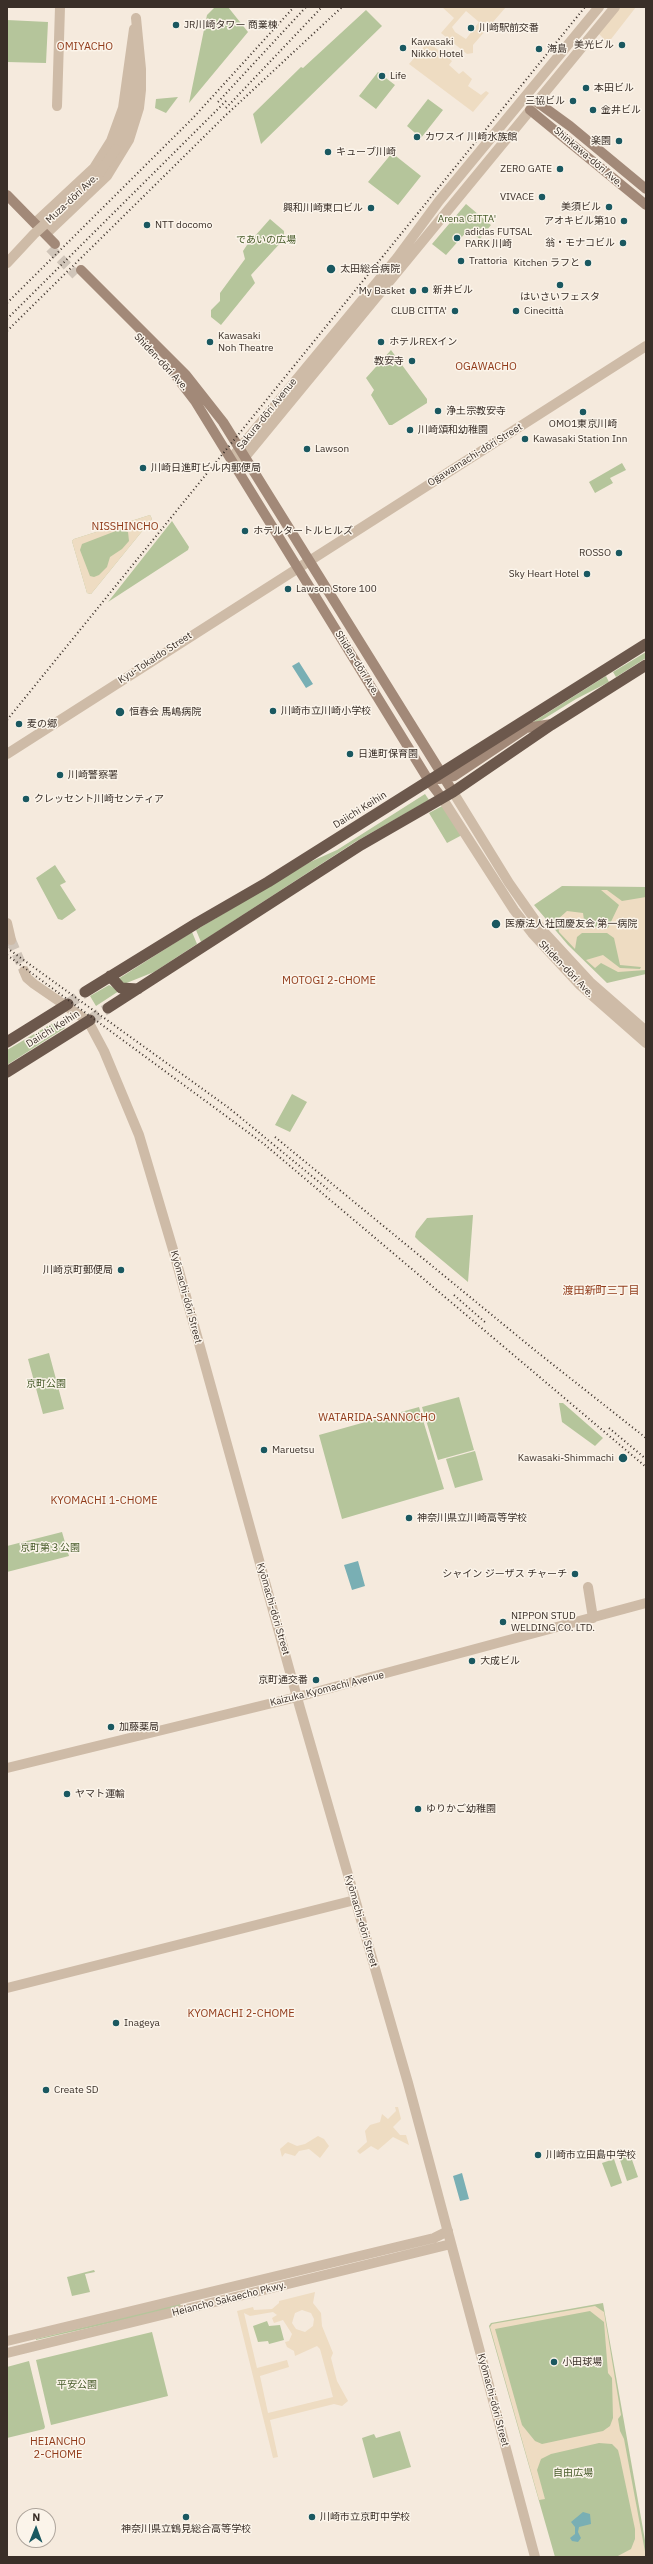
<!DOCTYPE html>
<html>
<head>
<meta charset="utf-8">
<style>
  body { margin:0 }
  #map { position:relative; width:653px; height:2564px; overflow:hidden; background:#f5eadd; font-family:"IBM Plex Sans",sans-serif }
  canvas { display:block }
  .frame { position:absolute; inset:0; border:8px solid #3a2f28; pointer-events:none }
  .north { position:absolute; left:16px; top:2508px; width:40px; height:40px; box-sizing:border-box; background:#fbf4ea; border:1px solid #aea59c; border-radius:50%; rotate:1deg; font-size:11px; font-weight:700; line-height:16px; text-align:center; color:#3a2f28 }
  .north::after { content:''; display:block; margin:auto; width:14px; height:18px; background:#1a5860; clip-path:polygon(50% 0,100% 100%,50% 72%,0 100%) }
</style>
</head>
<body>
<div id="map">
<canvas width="653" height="2564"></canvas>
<div class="frame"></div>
<div class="north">N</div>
</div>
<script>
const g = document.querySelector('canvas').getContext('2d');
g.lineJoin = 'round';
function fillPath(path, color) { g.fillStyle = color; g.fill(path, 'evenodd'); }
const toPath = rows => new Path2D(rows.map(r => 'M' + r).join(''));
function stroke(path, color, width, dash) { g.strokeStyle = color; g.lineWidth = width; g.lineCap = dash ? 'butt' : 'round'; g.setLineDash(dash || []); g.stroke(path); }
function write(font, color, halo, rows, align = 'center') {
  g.font = font + ' "IBM Plex Sans","Noto Sans JP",sans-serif'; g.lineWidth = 3; g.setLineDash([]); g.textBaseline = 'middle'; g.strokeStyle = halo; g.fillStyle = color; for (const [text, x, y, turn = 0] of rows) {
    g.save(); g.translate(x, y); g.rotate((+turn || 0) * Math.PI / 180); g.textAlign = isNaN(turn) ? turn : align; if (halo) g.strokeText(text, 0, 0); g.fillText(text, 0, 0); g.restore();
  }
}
fillPath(toPath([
  [215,7,228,7,248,32,189,103,207,15],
  [366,10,382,26,261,144,253,114,301,67,303,68],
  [7,20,48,22,46,63,7,62],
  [378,72,395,85,376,109,359,96],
  [178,97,166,113,155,108,156,99],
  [428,99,443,110,421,138,407,126],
  [392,153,421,176,398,205,368,182],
  [466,204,491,225,480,239,468,230,446,255,432,244],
  [270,219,284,231,284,239,251,275,255,283,221,325,211,317,211,310,220,301,220,293,245,259,243,251,247,245],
  [391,350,427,399,427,403,392,425,389,425,371,395,374,390,366,378],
  [622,463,626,470,610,478,613,483,595,493,589,482],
  [150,515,152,519,91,594,87,593,72,541,74,539],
  [172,521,189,547,188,550,108,602],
  [646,652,646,658,616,677,613,672],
  [606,676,609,682,576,699,460,771,460,768],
  [425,794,429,800,355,842,201,942,196,930,310,862,337,850],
  [444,805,462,835,447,843,429,813],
  [55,865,66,882,60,885,76,910,62,920,58,919,36,878],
  [562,886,646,887,646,974,607,983,568,945,534,905],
  [192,932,197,944,154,972,124,984,118,979],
  [109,985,119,991,96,1006,90,996],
  [58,1020,65,1028,7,1065,7,1050],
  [292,1094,307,1102,290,1132,275,1125],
  [473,1215,468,1282,419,1241,415,1237,416,1232,427,1218],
  [49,1353,64,1409,43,1414,28,1359],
  [459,1397,474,1450,438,1460,422,1407],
  [559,1403,563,1403,603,1438,595,1446,562,1422],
  [419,1407,444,1489,342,1519,319,1435],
  [475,1451,483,1480,455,1488,446,1459],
  [62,1532,69,1556,7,1572,7,1546],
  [630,2154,638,2177,627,2181,619,2157],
  [614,2159,622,2183,611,2187,602,2163],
  [94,2270,95,2272,85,2274,90,2292,72,2296,67,2277],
  [180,2303,181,2307,36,2340,36,2339],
  [603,2303,646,2546,646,2557,555,2557,489,2326,491,2323],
  [267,2321,269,2326,280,2325,284,2340,269,2344,268,2341,258,2342,253,2326],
  [152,2332,168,2396,51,2425,36,2360],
  [29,2361,45,2427,44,2429,7,2438,7,2367],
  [400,2431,411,2467,373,2478,362,2438,374,2434,376,2438]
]), '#b5c59b');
fillPath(toPath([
  [442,7,451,8,506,7,473,45,473,53,467,54,441,33,454,18],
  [466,11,479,22,466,39,455,32,452,27],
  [619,7,636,7,608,43,598,33],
  [428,42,452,61,449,65,459,74,463,71,472,79,468,86,481,95,486,91,489,93,473,112,409,64],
  [150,515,152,519,91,594,87,593,72,541,74,539],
  [121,529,128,532,129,541,122,549,110,557,107,567,99,575,94,577,90,576,80,550,82,544],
  [601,890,607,890,622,901,646,897,646,970,618,972,601,963,595,968,586,960,603,955,620,968,640,969,641,967,620,965,614,938,607,933,582,933,577,937,575,949,559,932,557,920,567,911,583,913,585,927,608,928,619,905],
  [395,2107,398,2107,401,2119,393,2127,400,2135,406,2135,409,2145,393,2137,378,2150,371,2146,360,2154,357,2151,367,2142,365,2131,370,2125,380,2122,382,2114,388,2119,396,2111],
  [318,2136,324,2139,329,2146,320,2158,309,2149,299,2151,295,2156,285,2153,282,2157,280,2149,288,2142,297,2146,305,2144],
  [315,2292,313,2303,321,2313,322,2326,333,2353,331,2358,337,2381,348,2401,342,2406,334,2404,270,2420,278,2457,273,2458,237,2311,253,2307,254,2310,272,2309,279,2303,279,2301],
  [302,2310,311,2313,314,2319,313,2326,305,2332,296,2329,292,2323,295,2313],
  [273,2312,277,2315,272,2318,274,2323,283,2320,292,2334,289,2341,285,2342,287,2347,294,2351,295,2356,317,2346,320,2349,333,2397,268,2413,260,2376,289,2367,287,2360,257,2368,244,2313,250,2316],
  [595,2306,604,2312,621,2415,618,2419,620,2431,624,2439,646,2557,616,2557,631,2549,635,2539,635,2529,620,2458,618,2450,612,2444,599,2443,551,2454,541,2459,537,2470,545,2499,539,2500,490,2327,492,2324],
  [590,2311,604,2322,608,2373,612,2378,613,2418,610,2426,603,2431,542,2444,535,2441,522,2425,495,2329]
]), '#eedcc2');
fillPath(toPath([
  [299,662,313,684,306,688,292,666],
  [358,1561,365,1586,352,1590,344,1565],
  [462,2173,469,2199,460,2201,453,2176],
  [583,2512,590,2514,591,2524,579,2527,578,2532,581,2538,578,2542,572,2541,570,2538,575,2534,575,2527,571,2522]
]), '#79afb4');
stroke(toPath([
  [11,940,24,971]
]), '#d0c5b9', 10, [10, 5]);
stroke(toPath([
  [50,248,76,275]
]), '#d0c5b9', 10, [10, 5]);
stroke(toPath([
  [68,1004,85,992],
  [90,1020,108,1008]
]), '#d0c5b9', 11, [11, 5.5]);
stroke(toPath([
  [57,106,60,7],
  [116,149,126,127,130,109,134,63],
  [35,223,94,168,111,141,123,108,134,29],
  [46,234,107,176,129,140,139,108,141,90,141,69,136,18],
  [234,455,397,258,439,201,599,7],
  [231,459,245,457,615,7],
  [7,754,646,346],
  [453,792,509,883,542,930,590,982,646,1031],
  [442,798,514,910,532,933,580,985,646,1043],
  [7,923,11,940],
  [24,971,27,978,34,984,88,1021,104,1051,139,1135,174,1253,300,1708,408,2083,535,2557],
  [588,1587,593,1618],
  [7,1768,297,1697,646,1603],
  [7,1988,355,1900],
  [7,2341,434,2238,448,2231],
  [7,2353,451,2244]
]), '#cebba7', 10);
stroke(toPath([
  [537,102,570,126,646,189],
  [530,110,646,205],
  [7,195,55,244],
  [81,270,186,375,223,422,453,792],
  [172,371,195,401,429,781,442,798],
  [439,779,454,776,526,728,552,724]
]), '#a28978', 10);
stroke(toPath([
  [110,976,121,988,138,989],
  [85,992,197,923,268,882,646,644],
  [108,1008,361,845,453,792,551,725,646,665],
  [7,1042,68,1004],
  [7,1072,90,1020]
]), '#6c584c', 11);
stroke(toPath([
  [218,102,306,7],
  [226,108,322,7],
  [7,303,193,118,294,7],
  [7,319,227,100],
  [7,331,226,115,342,7],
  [7,720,585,7],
  [7,948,229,1108,330,1191],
  [7,955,264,1144,646,1467],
  [275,1137,537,1352,646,1438],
  [454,1295,486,1323],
  [609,1428,646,1459]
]), '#3a2f28', 2, [1, 3]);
stroke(toPath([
  [7,263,34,234,96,178,116,149]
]), '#cebba7', 10);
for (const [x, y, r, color] of [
  [176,25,4,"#1a5860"],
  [471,28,4,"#1a5860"],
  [622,45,4,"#1a5860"],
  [403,48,4,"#1a5860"],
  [539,49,4,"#1a5860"],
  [382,76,4,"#1a5860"],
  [586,88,4,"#1a5860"],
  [573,101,4,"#1a5860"],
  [593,110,4,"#1a5860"],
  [417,137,4,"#1a5860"],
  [619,141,4,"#1a5860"],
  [328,152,4,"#1a5860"],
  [560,169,4,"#1a5860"],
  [542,197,4,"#1a5860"],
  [609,207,4,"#1a5860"],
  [371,208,4,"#1a5860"],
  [624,221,4,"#1a5860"],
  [147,225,4,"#1a5860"],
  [457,238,4,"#1a5860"],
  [623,243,4,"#1a5860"],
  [461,261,4,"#1a5860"],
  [588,263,4,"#1a5860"],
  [331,269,5,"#1a5860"],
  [560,285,4,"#1a5860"],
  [425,290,4,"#1a5860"],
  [413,291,4,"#1a5860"],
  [455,311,4,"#1a5860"],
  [516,311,4,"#1a5860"],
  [210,342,4,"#1a5860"],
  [381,342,4,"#1a5860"],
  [412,361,4,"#1a5860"],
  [438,411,4,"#1a5860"],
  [583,412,4,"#1a5860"],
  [410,430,4,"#1a5860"],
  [525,439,4,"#1a5860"],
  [307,449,4,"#1a5860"],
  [143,468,4,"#1a5860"],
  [245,531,4,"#1a5860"],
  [619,553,4,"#1a5860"],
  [587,574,4,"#1a5860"],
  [288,589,4,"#1a5860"],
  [273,711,4,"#1a5860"],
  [120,712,5,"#1a5860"],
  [19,724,4,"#1a5860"],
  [350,754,4,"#1a5860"],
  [60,775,4,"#1a5860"],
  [26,799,4,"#1a5860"],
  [496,924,5,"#1a5860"],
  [121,1270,4,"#1a5860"],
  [264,1450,4,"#1a5860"],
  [623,1458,5,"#1a5860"],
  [409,1518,4,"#1a5860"],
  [575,1574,4,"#1a5860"],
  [503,1622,4,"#1a5860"],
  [472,1661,4,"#1a5860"],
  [316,1680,4,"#1a5860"],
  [111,1727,4,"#1a5860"],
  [67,1794,4,"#1a5860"],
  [418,1809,4,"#1a5860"],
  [116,2023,4,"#1a5860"],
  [46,2090,4,"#1a5860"],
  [538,2155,4,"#1a5860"],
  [554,2362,4,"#1a5860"],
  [186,2517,4,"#1a5860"],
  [312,2517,4,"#1a5860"]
]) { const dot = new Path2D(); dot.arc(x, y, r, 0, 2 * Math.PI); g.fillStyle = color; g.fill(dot); stroke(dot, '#fbf4ea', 1.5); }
write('10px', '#3a2f28', '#fbf4ea', [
  ["JR川崎タワー 商業棟",184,25],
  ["川崎駅前交番",479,28],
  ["Kawasaki",411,42],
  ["Nikko Hotel",411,54],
  ["美光ビル",614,45,"right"],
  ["海島",547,49],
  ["Life",390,76],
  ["本田ビル",594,88],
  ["三協ビル",565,101,"right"],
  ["金井ビル",601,110],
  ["カワスイ 川崎水族館",425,137],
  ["楽園",611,141,"right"],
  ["キューブ川崎",336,152],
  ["ZERO GATE",552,169,"right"],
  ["VIVACE",534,197,"right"],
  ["美須ビル",601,207,"right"],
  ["興和川崎東口ビル",363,208,"right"],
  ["アオキビル第10",616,221,"right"],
  ["NTT docomo",155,225],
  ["adidas FUTSAL",465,232],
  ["PARK 川崎",465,244],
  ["翁・モナコビル",615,243,"right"],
  ["Trattoria",469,261],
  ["Kitchen ラフと",580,263,"right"],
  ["太田総合病院",340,269],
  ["新井ビル",433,290],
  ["My Basket",405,291,"right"],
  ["はいさいフェスタ",560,297,"center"],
  ["CLUB CITTA'",447,311,"right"],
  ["Cinecittà",524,311],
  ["Kawasaki",218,336],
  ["Noh Theatre",218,348],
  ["ホテルREXイン",389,342],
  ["教安寺",404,361,"right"],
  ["浄土宗教安寺",446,411],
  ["OMO1東京川崎",583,424,"center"],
  ["川崎頌和幼稚園",418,430],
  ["Kawasaki Station Inn",533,439],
  ["Lawson",315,449],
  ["川崎日進町ビル内郵便局",151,468],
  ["ホテルタートルヒルズ",253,531],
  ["ROSSO",611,553,"right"],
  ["Sky Heart Hotel",579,574,"right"],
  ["Lawson Store 100",296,589],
  ["川崎市立川崎小学校",281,711],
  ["恒春会 馬嶋病院",129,712],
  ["麦の郷",27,724],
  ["日進町保育園",358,754],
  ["川崎警察署",68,775],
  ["クレッセント川崎センティア",34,799],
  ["医療法人社団慶友会 第一病院",505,924],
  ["川崎京町郵便局",113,1270,"right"],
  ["Maruetsu",272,1450],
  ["Kawasaki-Shimmachi",614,1458,"right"],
  ["神奈川県立川崎高等学校",417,1518],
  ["シャイン ジーザス チャーチ",567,1574,"right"],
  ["NIPPON STUD",511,1616],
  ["WELDING CO. LTD.",511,1628],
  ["大成ビル",480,1661],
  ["京町通交番",308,1680,"right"],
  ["加藤薬局",119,1727],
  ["ヤマト運輸",75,1794],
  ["ゆりかご幼稚園",426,1809],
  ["Inageya",124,2023],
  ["Create SD",54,2090],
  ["川崎市立田島中学校",546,2155],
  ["小田球場",562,2362],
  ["川崎市立京町中学校",320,2517],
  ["神奈川県立鶴見総合高等学校",186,2529,"center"]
], 'left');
write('10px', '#3a2f28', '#fbf4ea', [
  ["Shinkawa-dōri Ave.",588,157,40],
  ["Muza-dōri Ave.",72,199,-43],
  ["Shiden-dōri Ave.",161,362,47],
  ["Sakura-dōri Avenue",267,414,-51],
  ["Ogawamachi-dōri Street",475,455,-32],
  ["Kyu-Tokaido Street",155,658,-33],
  ["Shiden-dōri Ave.",357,663,58],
  ["Daiichi Keihin",360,810,-32],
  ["Shiden-dōri Ave.",566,969,46],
  ["Daiichi Keihin",53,1029,-32],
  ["Kyōmachi-dōri Street",186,1297,75],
  ["Kyōmachi-dōri Street",273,1609,74],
  ["Kaizuka Kyomachi Avenue",327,1689,-14],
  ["Kyōmachi-dōri Street",361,1921,74],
  ["Heiancho Sakaecho Pkwy.",229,2299,-14],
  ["Kyōmachi-dōri Street",493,2400,75]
]);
write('10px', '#475b2a', '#fbf4ea', [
  ["Arena CITTA'",467,219],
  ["であいの広場",266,240],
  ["京町公園",46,1384],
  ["京町第３公園",50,1548],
  ["平安公園",77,2385],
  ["自由広場",573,2473]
]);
write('11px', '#913b1a', '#fbf4ea', [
  ["OMIYACHO",85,47],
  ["OGAWACHO",486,367],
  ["NISSHINCHO",125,527],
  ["MOTOGI 2-CHOME",329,981],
  ["渡田新町三丁目",601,1291],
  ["WATARIDA-SANNOCHO",377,1418],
  ["KYOMACHI 1-CHOME",104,1501],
  ["KYOMACHI 2-CHOME",241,2014],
  ["HEIANCHO",58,2442],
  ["2-CHOME",58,2455]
]);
</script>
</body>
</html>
